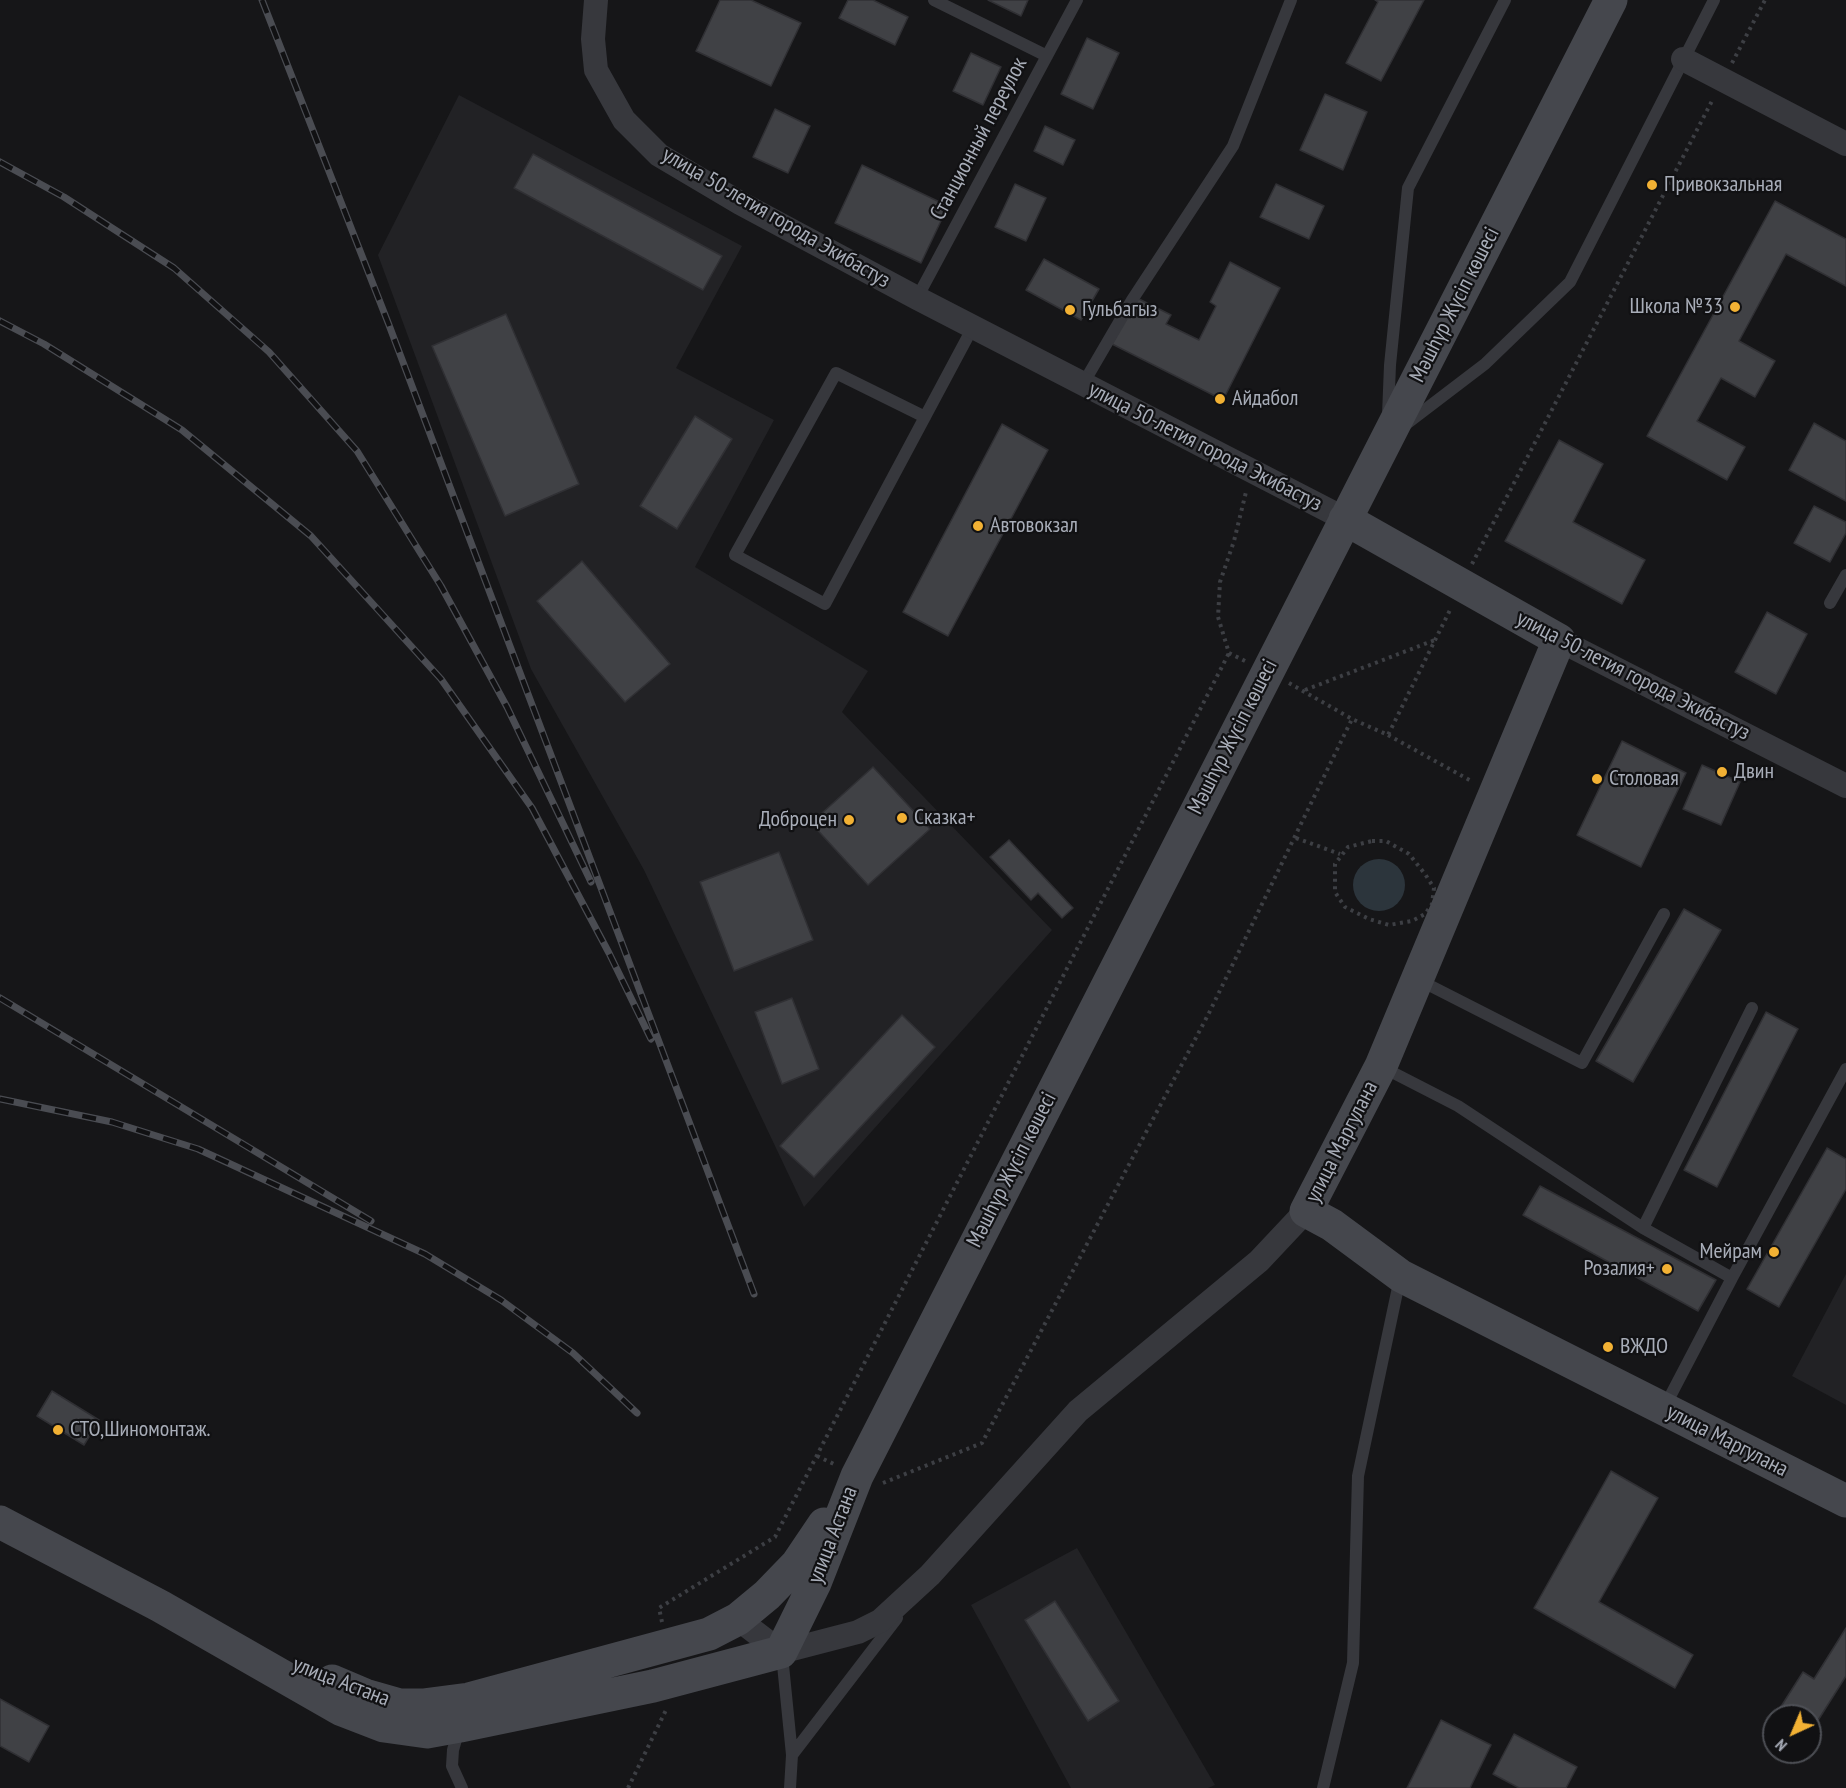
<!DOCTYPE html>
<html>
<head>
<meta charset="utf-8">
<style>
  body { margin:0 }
  #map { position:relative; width:1846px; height:1788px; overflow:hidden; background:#161618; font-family:"PT Sans Narrow",sans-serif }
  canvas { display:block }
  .north { position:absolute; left:1762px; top:1704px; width:60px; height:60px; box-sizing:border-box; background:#111113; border:2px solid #4d4f55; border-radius:50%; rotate:224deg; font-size:16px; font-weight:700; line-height:24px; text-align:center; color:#a8adb8 }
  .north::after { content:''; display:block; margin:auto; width:21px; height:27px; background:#f2b134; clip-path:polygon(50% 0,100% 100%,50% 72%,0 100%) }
</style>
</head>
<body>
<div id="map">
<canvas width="1846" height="1788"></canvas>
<div class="north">N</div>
</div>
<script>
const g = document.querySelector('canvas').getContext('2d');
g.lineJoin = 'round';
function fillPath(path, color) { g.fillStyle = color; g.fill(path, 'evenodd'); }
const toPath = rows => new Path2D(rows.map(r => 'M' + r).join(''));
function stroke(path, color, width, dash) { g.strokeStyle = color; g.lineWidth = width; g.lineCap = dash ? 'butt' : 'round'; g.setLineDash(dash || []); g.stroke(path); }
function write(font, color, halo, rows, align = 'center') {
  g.font = font + ' "PT Sans Narrow",sans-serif'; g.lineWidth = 4.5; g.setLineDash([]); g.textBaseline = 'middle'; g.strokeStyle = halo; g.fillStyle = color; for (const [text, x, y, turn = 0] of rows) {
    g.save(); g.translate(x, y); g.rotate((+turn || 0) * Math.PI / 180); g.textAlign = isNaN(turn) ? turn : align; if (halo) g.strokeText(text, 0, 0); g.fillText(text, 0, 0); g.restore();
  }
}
fillPath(toPath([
  [459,95,742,246,676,368,774,420,695,567,868,671,842,712,1052,930,804,1207,644,870,531,669,378,255],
  [1846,1274,1846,1405,1792,1376],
  [1077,1548,1215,1785,1208,1788,1071,1788,971,1605]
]), '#222225');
fillPath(toPath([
  '1353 885a26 26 0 1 1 52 0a26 26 0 1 1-52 0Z'
]), '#2c353c');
const building = toPath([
  [720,0,751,0,801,23,771,86,696,51,720,0],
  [848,0,873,0,908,17,895,45,839,18,848,0],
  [988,0,1028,0,1021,16,988,0],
  [1375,0,1424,0,1381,81,1346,63,1378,2,1375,0],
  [1087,38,1119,53,1093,109,1061,94,1087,38],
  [971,53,1001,67,983,105,953,91,971,53],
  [1325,94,1367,112,1343,170,1300,150,1325,94],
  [775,109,810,126,788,173,753,157,775,109],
  [1045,126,1075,140,1063,165,1034,151,1045,126],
  [533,154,722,256,703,290,514,188,533,154],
  [862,165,948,206,921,263,835,223,862,165],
  [1015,184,1046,198,1026,241,995,227,1015,184],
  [1276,184,1324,206,1309,239,1260,217,1276,184],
  [1775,201,1846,239,1846,286,1786,254,1739,341,1775,361,1755,397,1721,378,1697,421,1745,447,1727,480,1647,436,1775,201],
  [1044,259,1099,289,1081,320,1026,290,1044,259],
  [1230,262,1280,288,1223,400,1112,344,1135,297,1171,315,1166,324,1199,340,1216,306,1210,302,1230,262],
  [506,314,579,484,505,516,432,346,506,314],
  [695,416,732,439,677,529,640,506,695,416],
  [1814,423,1846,441,1846,501,1789,470,1814,423],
  [1002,424,1048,450,948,636,903,612,1002,424],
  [1559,440,1603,464,1573,522,1645,560,1622,604,1505,541,1559,440],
  [1814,506,1846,522,1846,533,1830,562,1794,543,1814,506],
  [582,561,670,664,625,702,537,601,582,561],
  [1767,612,1807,634,1776,694,1735,672,1767,612],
  [1622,741,1686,773,1641,867,1577,835,1622,741],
  [1702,765,1740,782,1721,825,1683,809,1702,765],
  [873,767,930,829,868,885,811,823,873,767],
  [1009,840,1073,908,1062,918,1038,893,1031,900,990,857,1009,840],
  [779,852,813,940,734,971,700,882,779,852],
  [1684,909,1721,930,1633,1082,1596,1061,1684,909],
  [792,998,819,1069,782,1084,755,1012,792,998],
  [1766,1012,1798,1029,1717,1187,1684,1170,1766,1012],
  [902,1015,935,1047,814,1177,780,1146,902,1015],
  [1827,1148,1846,1159,1846,1189,1779,1307,1747,1289,1827,1148],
  [1540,1186,1716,1280,1698,1311,1523,1215,1540,1186],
  [52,1391,99,1420,84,1445,37,1416,52,1391],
  [1611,1471,1658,1498,1599,1602,1693,1655,1675,1688,1534,1608,1611,1471],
  [1055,1601,1119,1701,1088,1721,1025,1620,1055,1601],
  [1846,1628,1846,1676,1810,1733,1810,1716,1775,1716,1803,1672,1814,1679,1846,1628],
  [0,1699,49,1726,29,1762,0,1746,0,1699],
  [1441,1720,1491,1745,1470,1788,1407,1788,1441,1720],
  [1514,1734,1577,1767,1566,1788,1519,1788,1493,1774,1514,1734]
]);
fillPath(building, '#404145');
stroke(building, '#303034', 1.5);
stroke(toPath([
  [1732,63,1765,0],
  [1472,564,1713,99],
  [1245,661,1229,653,1218,617,1220,582,1234,541,1246,492],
  [1289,683,1352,719,1388,735,1451,608],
  [1305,690,1435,640],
  [1388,735,1473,782],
  [1296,838,1340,854],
  [1372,841,1386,841,1409,854,1425,874,1434,888,1432,904,1425,914,1412,921,1389,925,1369,919,1345,907,1335,892,1335,864,1348,847,1372,841],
  [817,1456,836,1465],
  [883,1483,982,1443,1209,1013,1352,719],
  [662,1622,659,1608,775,1537,1229,653],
  [628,1788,666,1710]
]), '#3d3f44', 4, [3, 4.5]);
stroke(toPath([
  [934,0,1047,56],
  [917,298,1077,0],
  [1083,384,1132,300,1233,146,1291,0],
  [1388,415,1390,365,1408,188,1505,0],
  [925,417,836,373,735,555,825,604,973,327],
  [1405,425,1485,364,1570,282,1714,0],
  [1830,603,1846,575],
  [1419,980,1582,1063,1664,914],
  [1382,1067,1458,1106,1643,1228,1732,1278,1664,1408],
  [1643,1228,1752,1008],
  [1732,1278,1846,1069],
  [782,1655,792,1755,790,1788],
  [459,1729,453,1750,452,1766,462,1788],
  [792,1755,897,1618],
  [1323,1788,1353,1663,1358,1476,1400,1278]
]), '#37383d', 12);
stroke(toPath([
  [596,0,593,39,596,70,624,120,659,155,740,203,917,298,1345,519],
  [1683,59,1846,144],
  [1559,640,1846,786],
  [738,1619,781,1652,858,1632,880,1621,930,1575,1078,1411,1259,1261,1306,1211]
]), '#37383d', 24);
stroke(toPath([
  [1345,519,1559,640,1381,1066,1306,1211,1332,1225,1401,1276,1846,1501],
  [0,1522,160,1606,340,1709,384,1726,427,1732,460,1726,653,1686,781,1652,815,1583,857,1476,1611,0],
  [332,1681,365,1695,400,1705,423,1705,469,1699,709,1634,738,1619,767,1595,797,1564,824,1524]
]), '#45474d', 33);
const rail = toPath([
  [262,0,389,325,754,1294],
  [0,162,64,197,174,268,269,352,357,451,441,586,507,707,591,882],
  [0,321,44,344,182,430,311,536,441,679,532,808,609,953,651,1039],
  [0,998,371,1221],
  [0,1099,112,1122,198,1149,425,1254,501,1300,573,1353,637,1413]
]);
stroke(rail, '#4a4c52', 7);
stroke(rail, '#111113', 4.5, [14]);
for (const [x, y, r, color] of [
  [1652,185,6,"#f2b134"],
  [1735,307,6,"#f2b134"],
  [1070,310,6,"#f2b134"],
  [1220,399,6,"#f2b134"],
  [978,526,6,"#f2b134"],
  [1722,772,6,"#f2b134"],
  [1597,779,6,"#f2b134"],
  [902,818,6,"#f2b134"],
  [849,820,6,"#f2b134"],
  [1774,1252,6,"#f2b134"],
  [1667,1269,6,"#f2b134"],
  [1608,1347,6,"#f2b134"],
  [58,1430,6,"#f2b134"]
]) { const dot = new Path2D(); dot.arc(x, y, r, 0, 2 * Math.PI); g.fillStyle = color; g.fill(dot); stroke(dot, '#111113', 2); }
write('22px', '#a8adb8', '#111113', [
  ["Станционный переулок",979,139,-62],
  ["улица 50-летия города Экибастуз",776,218,30],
  ["Мәшһүр Жүсіп көшесі",1455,305,-63],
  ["улица 50-летия города Экибастуз",1205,447,27],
  ["улица 50-летия города Экибастуз",1633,676,27],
  ["Мәшһүр Жүсіп көшесі",1233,737,-63],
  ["улица Маргулана",1342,1142,-63],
  ["Мәшһүр Жүсіп көшесі",1012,1170,-63],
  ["улица Маргулана",1727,1441,27],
  ["улица Астана",833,1535,-69],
  ["улица Астана",341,1682,21]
]);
write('22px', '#a8adb8', '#111113', [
  ["Привокзальная",1664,185],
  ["Школа №33",1723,307,"right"],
  ["Гульбагыз",1082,310],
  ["Айдабол",1232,399],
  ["Автовокзал",990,526],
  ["Двин",1734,772],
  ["Столовая",1609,779],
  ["Сказка+",914,818],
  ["Доброцен",837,820,"right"],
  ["Мейрам",1762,1252,"right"],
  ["Розалия+",1655,1269,"right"],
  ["ВЖДО",1620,1347],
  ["СТО,Шиномонтаж.",70,1430]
], 'left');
</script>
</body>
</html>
